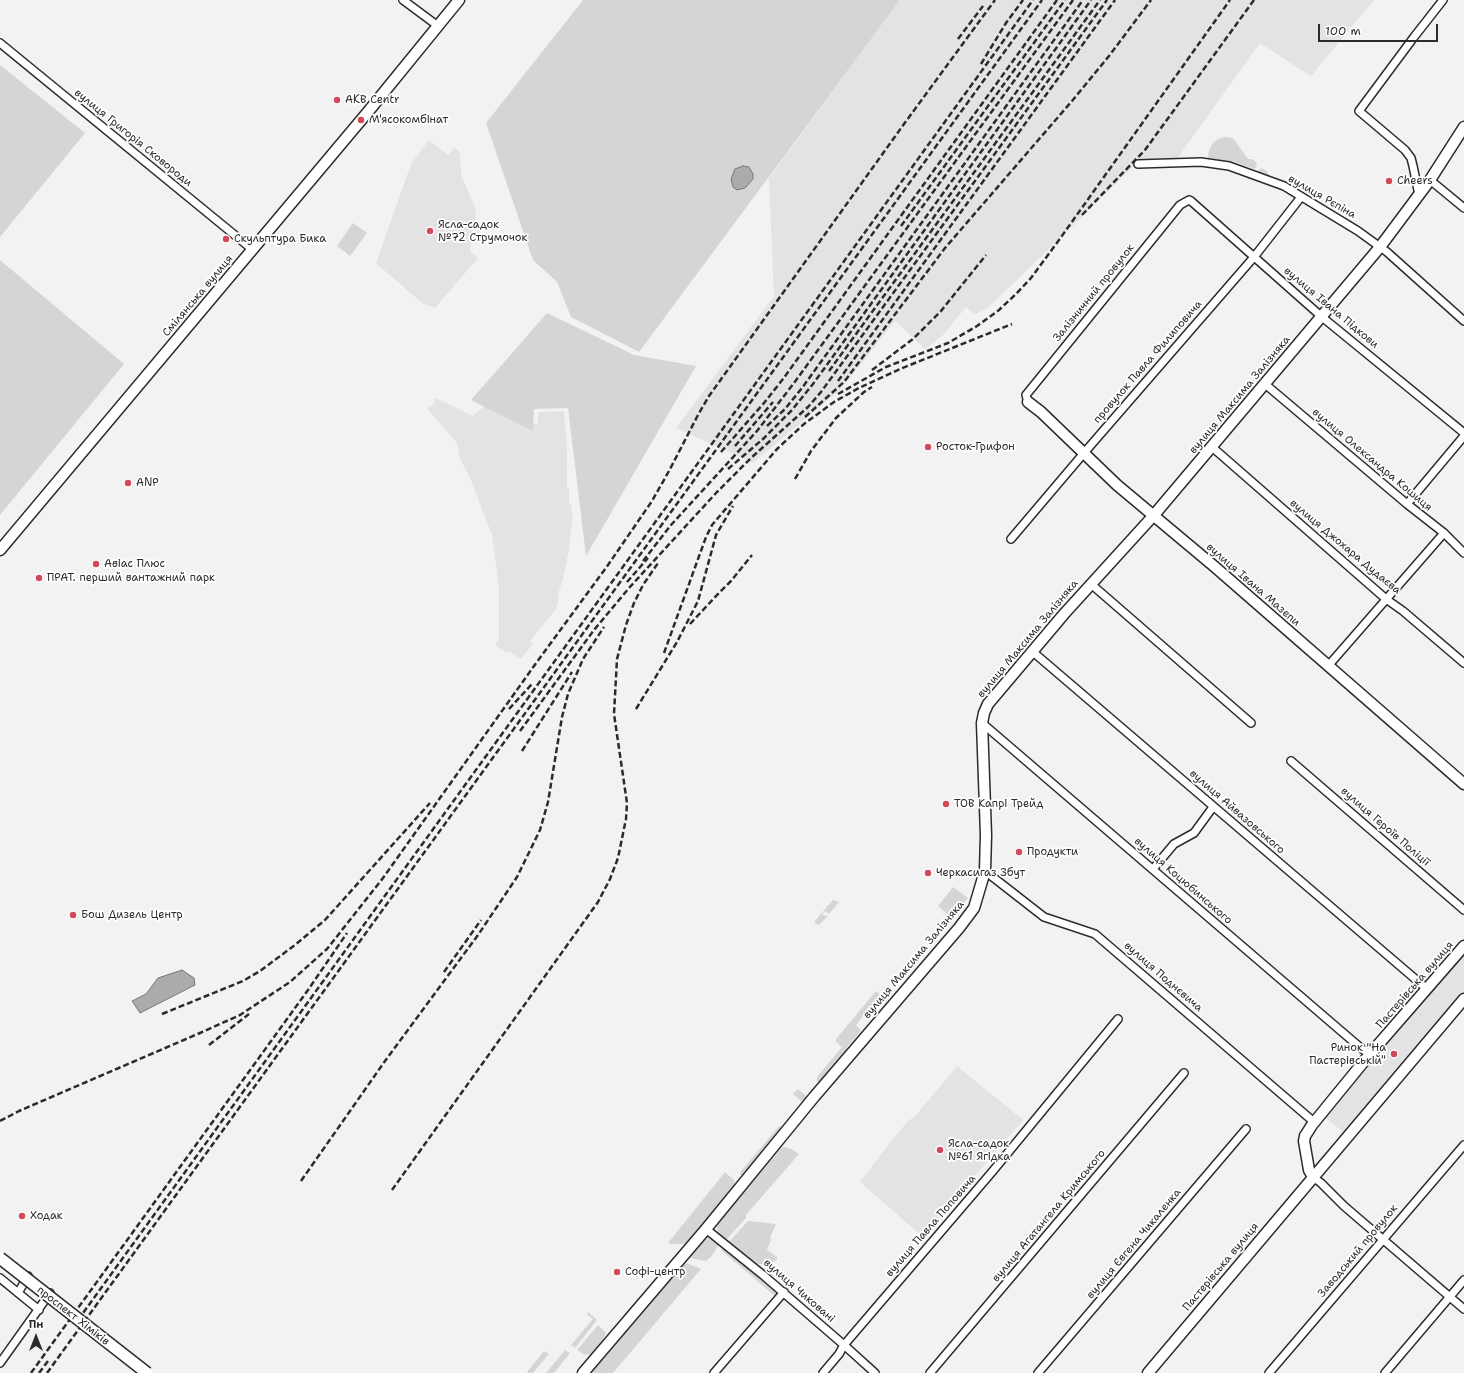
<!DOCTYPE html>
<html>
<head>
<meta charset="utf-8">
<style>
  body { margin:0 }
  #map { position:relative; width:1464px; height:1373px; overflow:hidden; background:#f2f2f2; font-family:"Shantell Sans",sans-serif }
  canvas { display:block }
  .north { position:absolute; left:16px; top:1317px; width:40px; height:40px; -webkit-text-stroke:3px #fff; paint-order:stroke; rotate:0deg; font-size:11px; font-weight:700; line-height:16px; text-align:center; color:#2b2b2b }
  .north::after { content:''; display:block; margin:auto; width:14px; height:18px; background:#2b2b2b; clip-path:polygon(50% 0,100% 100%,50% 72%,0 100%) }
  .scale { position:absolute; left:1318px; top:24px; width:120px; height:18px; box-sizing:border-box; border:2px solid #2b2b2b; border-top:0; padding-left:5px; font-size:12px; line-height:14px; white-space:nowrap; color:#2b2b2b; -webkit-text-stroke:3px #fff; paint-order:stroke }
</style>
</head>
<body>
<div id="map">
<canvas width="1464" height="1373"></canvas>
<div class="north">Пн</div>
<div class="scale">100 m</div>
</div>
<script>
const g = document.querySelector('canvas').getContext('2d');
g.lineJoin = 'round';
function fillPath(path, color) { g.fillStyle = color; g.fill(path, 'evenodd'); }
const toPath = rows => new Path2D(rows.map(r => 'M' + r).join(''));
function stroke(path, color, width, dash) { g.strokeStyle = color; g.lineWidth = width; g.lineCap = dash ? 'butt' : 'round'; g.setLineDash(dash || []); g.stroke(path); }
function write(font, color, halo, rows, align = 'center') {
  g.font = font + ' "Shantell Sans",sans-serif'; g.lineWidth = 3.5; g.setLineDash([]); g.textBaseline = 'middle'; g.strokeStyle = halo; g.fillStyle = color; for (const [text, x, y, turn = 0] of rows) {
    g.save(); g.translate(x, y); g.rotate((+turn || 0) * Math.PI / 180); g.textAlign = isNaN(turn) ? turn : align; if (halo) g.strokeText(text, 0, 0); g.fillText(text, 0, 0); g.restore();
  }
}
fillPath(toPath([
  [900,0,1374,0,1311,76,1260,43,1174,163,1134,166,988,308,975,314,966,307,942,336,925,349,895,321,841,389,753,463,676,428,774,296,769,178],
  [429,140,448,155,454,147,460,152,461,175,476,210,470,252,478,258,435,308,422,303,376,263,411,164],
  [436,398,473,416,485,406,538,425,538,412,564,411,567,447,567,488,569,489,569,503,571,504,572,513,573,514,569,549,563,579,558,594,558,602,556,609,530,641,533,644,521,659,509,651,507,653,495,645,499,639,499,588,492,535,470,478,460,459,457,443,427,409,433,405],
  [1464,953,1464,992,1343,1132,1324,1116],
  [957,1066,1023,1120,923,1237,860,1182,885,1149,907,1122,916,1115]
]), '#e3e3e3');
fillPath(toPath([
  [583,0,900,0,639,352,571,317,557,282,533,260,486,123],
  [0,65,85,133,0,237],
  [1224,137,1233,138,1248,159,1252,159,1256,162,1257,166,1255,169,1234,162,1208,158,1209,151,1212,144,1218,139],
  [1261,168,1267,171,1270,178,1261,175,1257,172],
  [353,223,367,233,350,256,337,246],
  [0,260,124,364,0,515],
  [547,313,634,355,696,366,586,556,568,408,534,409,533,431,471,400],
  [953,887,968,898,951,917,938,906],
  [833,900,839,902,829,914,825,911,822,914,825,916,826,915,828,916,820,924,818,925,814,922],
  [876,991,884,998,868,1016,865,1014,856,1025,861,1031,847,1047,844,1056,820,1083,817,1082,817,1077,842,1047,836,1042,836,1039],
  [798,1089,807,1097,804,1102,802,1102,793,1094],
  [779,1126,782,1127,782,1130,743,1175,740,1175,741,1171],
  [784,1147,791,1149,799,1154,746,1215,746,1218,726,1240,719,1233,717,1229,717,1224,781,1148],
  [725,1172,735,1181,734,1187,686,1243,682,1244,670,1244,668,1243],
  [748,1221,776,1224,770,1238,771,1240,767,1250,777,1257,777,1260,769,1264,757,1264,729,1242],
  [710,1238,718,1242,718,1246,711,1257,706,1261,690,1258,689,1257,700,1244,706,1239],
  [724,1247,732,1252,778,1293,776,1297,721,1250],
  [686,1263,701,1269,613,1373,591,1373,665,1285],
  [588,1312,597,1320,575,1348,571,1345,593,1319,587,1314],
  [598,1325,606,1333,598,1348,592,1355,583,1354,577,1350],
  [565,1350,570,1353,554,1373,546,1373],
  [544,1351,549,1354,533,1373,528,1373,527,1372]
]), '#d5d5d5');
const water = toPath([
  [743,166,749,167,753,174,753,179,745,188,737,190,733,187,731,179,735,169,743,166],
  [182,970,194,978,195,985,140,1013,132,1001,146,994,158,978,182,970]
]);
fillPath(water, '#ababab');
stroke(water, '#787878', 1);
const street = toPath([
  [403,0,438,26],
  [0,43,253,250],
  [1138,164,1201,162,1229,166,1284,186,1358,231,1387,252,1464,321],
  [1430,180,1464,208],
  [1419,195,1413,166,1411,158,1405,150,1359,111,1414,37,1443,0],
  [1265,384,1407,504,1444,533,1464,553],
  [1028,402,1026,395,1180,205,1189,200,1191,201,1322,317,1464,433],
  [1212,447,1386,599,1403,611,1464,663],
  [1407,504,1464,436],
  [1011,539,1084,453,1254,257,1301,197],
  [1091,584,1251,723],
  [1033,652,1427,989],
  [1328,666,1444,533],
  [982,723,1362,1049,1370,1054],
  [1291,761,1464,910],
  [1153,869,1174,844,1194,833,1213,807],
  [985,871,1044,917,1095,934,1314,1122],
  [1313,1177,1321,1183,1344,1206,1464,1309],
  [706,1229,763,1275,844,1345,875,1373],
  [0,1278,39,1310],
  [18,1293,28,1276],
  [0,1363,50,1293],
  [714,1373,784,1292],
  [823,1373,839,1354,844,1345,992,1172,1118,1019],
  [930,1373,1184,1073],
  [1038,1373,1246,1129],
  [1269,1373,1464,1145],
  [1385,1373,1464,1280]
]);
const secondary = toPath([
  [1028,402,1041,412,1117,485,1215,567,1464,784],
  [0,550,367,113,459,0],
  [1313,1177,1309,1170,1304,1141,1305,1136,1312,1125,1370,1054,1464,946],
  [583,1373,706,1229,814,1097,959,928,974,908,985,871,986,835,982,723,984,713,988,704,1064,614,1154,515,1380,247,1430,180,1464,127],
  [1148,1373,1464,999]
]);
stroke(street, '#2b2b2b', 10);
stroke(secondary, '#2b2b2b', 13);
stroke(street, '#fff', 7);
stroke(secondary, '#fff', 10);
stroke(toPath([
  [958,39,983,6],
  [981,64,1006,23,1023,0],
  [1082,215,1145,150,1254,0],
  [901,226,1065,0],
  [872,370,913,339,941,311,986,255],
  [829,371,1100,0],
  [838,381,1115,0],
  [838,394,886,367,948,343,977,326,999,310,1016,294,1031,278,1059,240,1230,0],
  [805,417,844,382,945,248,1072,101,1109,56,1151,0],
  [767,426,785,409,802,388,1083,0],
  [735,446,773,402],
  [721,452,764,403,783,379,1057,0],
  [728,469,763,439,792,410,813,384,1091,0],
  [795,479,811,451,836,418,864,392,872,387],
  [643,561,671,525,757,431,794,383,1073,0],
  [627,582,648,558],
  [690,624,717,595,731,581,752,555],
  [664,653,706,537,712,525,777,449,804,424,834,402,857,389,900,369,1012,324],
  [509,709,532,684],
  [636,709,677,642,698,601,716,535,733,506],
  [520,731,594,630,629,588,717,492,751,458,808,407,821,392,1107,0],
  [522,751,572,672],
  [444,972,481,920],
  [162,1014,243,981,260,971,295,945,325,920,430,803],
  [209,1045,249,1014],
  [0,1121,19,1111,200,1033,240,1015,290,982,327,949,383,878,534,666,608,565,652,501,669,471,698,415,709,396,904,124,995,0],
  [301,1181,385,1061,478,935,517,877,540,830,548,802,562,717,568,694,583,659,604,627],
  [392,1190,598,902,610,879,618,858,626,819,627,803,614,714,617,659,626,625,634,603,643,585,658,563],
  [78,1320,1033,0],
  [31,1373,308,990,347,933],
  [39,1373,48,1361],
  [47,1373,1042,0]
]), '#2b2b2b', 2.5, [6, 3]);
const primaryBridge = toPath([
  [0,1258,147,1373]
]);
stroke(primaryBridge, '#2b2b2b', 14, []);
stroke(primaryBridge, '#fff', 11);
for (const [x, y, r, color] of [
  [337,100,4,"#d1495b"],
  [361,120,4,"#d1495b"],
  [1389,181,4,"#d1495b"],
  [430,231,4,"#d1495b"],
  [226,239,4,"#d1495b"],
  [928,447,4,"#d1495b"],
  [128,483,4,"#d1495b"],
  [96,564,4,"#d1495b"],
  [39,578,4,"#d1495b"],
  [946,804,4,"#d1495b"],
  [1019,852,4,"#d1495b"],
  [928,873,4,"#d1495b"],
  [73,915,4,"#d1495b"],
  [1394,1054,4,"#d1495b"],
  [940,1150,4,"#d1495b"],
  [22,1216,4,"#d1495b"],
  [617,1272,4,"#d1495b"]
]) { const dot = new Path2D(); dot.arc(x, y, r, 0, 2 * Math.PI); g.fillStyle = color; g.fill(dot); stroke(dot, '#fff', 1.5); }
write('11px', '#2b2b2b', '#fff', [
  ["AKB Centr",345,100],
  ["М'ясокомбінат",369,120],
  ["Cheers",1397,181],
  ["Ясла-садок",438,225],
  ["№72 Струмочок",438,238],
  ["Cкульптура Бика",234,239],
  ["Росток-Грифон",936,447],
  ["ANP",136,483],
  ["Авіас Плюс",104,564],
  ["ПРАТ. перший вантажний парк",47,578],
  ["ТОВ Капрі Трейд",954,804],
  ["Продукти",1027,852],
  ["Черкасигаз Збут",936,873],
  ["Бош Дизель Центр",81,915],
  ["Ринок \"На",1386,1048,"right"],
  ["Пастерівській\"",1386,1061,"right"],
  ["Ясла-садок",948,1144],
  ["№61 Ягідка",948,1157],
  ["Ходак",30,1216],
  ["Софі-центр",625,1272]
], 'left');
write('11px', '#2b2b2b', '#fff', [
  ["вулиця Григорія Сковороди",133,138,39],
  ["вулиця Рєпіна",1322,197,30],
  ["Залізничний провулок",1094,293,-51],
  ["Смілянська вулиця",198,296,-50],
  ["вулиця Івана Підкови",1331,308,40],
  ["провулок Павла Филиповича",1148,362,-49],
  ["вулиця Максима Залізняка",1240,395,-50],
  ["вулиця Олександра Кошиця",1372,460,40],
  ["вулиця Джохара Дудаєва",1345,547,40],
  ["вулиця Івана Мазепи",1253,585,41],
  ["вулиця Максима Залізняка",1028,639,-50],
  ["вулиця Айвазовського",1237,812,41],
  ["вулиця Героїв Поліції",1385,827,41],
  ["вулиця Коцюбинського",1183,881,41],
  ["вулиця Максима Залізняка",914,960,-50],
  ["вулиця Поднєвича",1163,977,41],
  ["Пастерівська вулиця",1415,985,-49],
  ["вулиця Агатангела Кримського",1049,1216,-50],
  ["вулиця Павла Поповича",931,1226,-49],
  ["вулиця Євгена Чикаленка",1134,1244,-50],
  ["Заводський провулок",1358,1251,-50],
  ["Пастерівська вулиця",1221,1267,-50],
  ["вулиця Чиковані",799,1291,41],
  ["проспект Хіміків",73,1316,38]
]);
</script>
</body>
</html>
